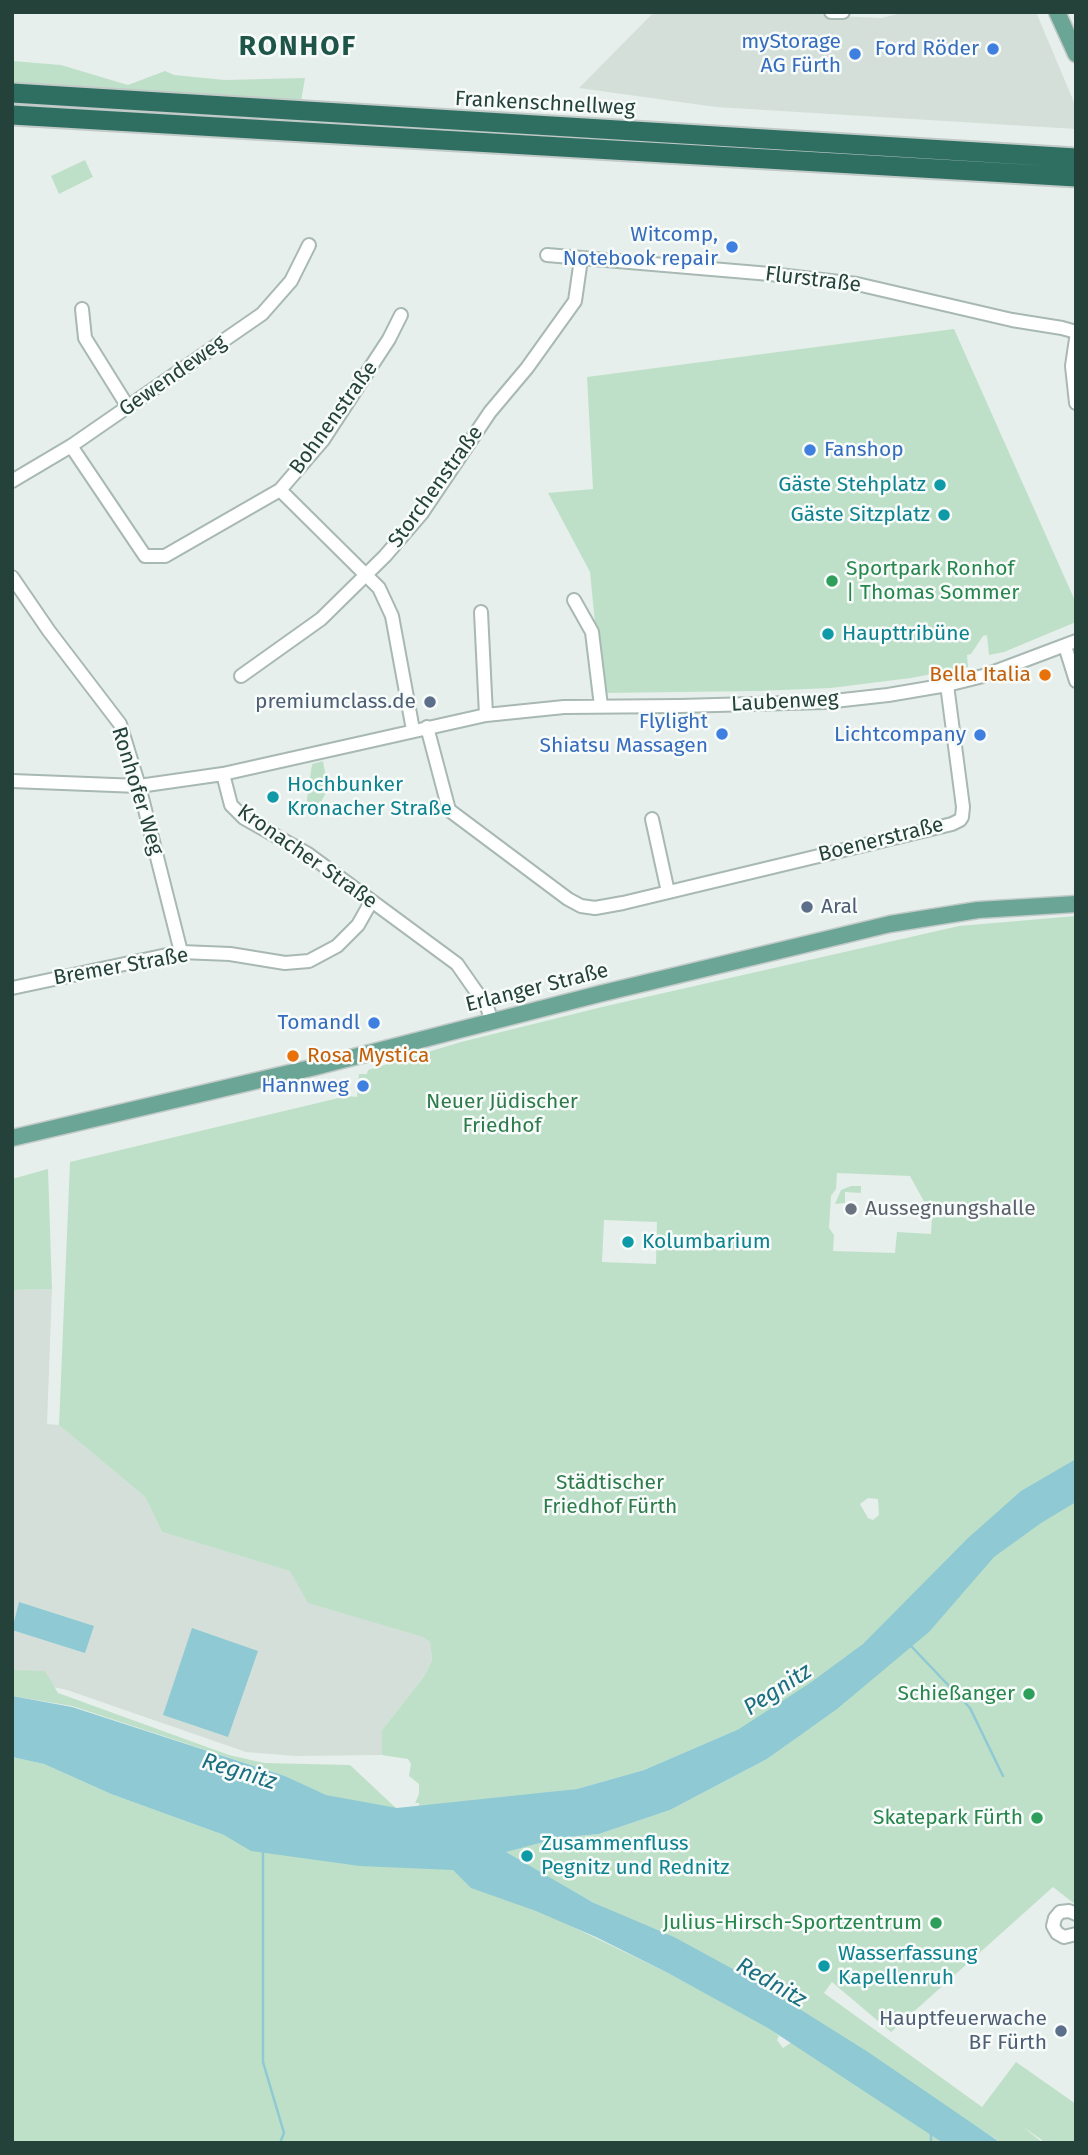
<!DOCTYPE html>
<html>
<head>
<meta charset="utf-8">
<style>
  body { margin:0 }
  #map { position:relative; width:1088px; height:2155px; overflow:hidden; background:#e6efeb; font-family:"Fira Sans",sans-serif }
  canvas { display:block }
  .frame { position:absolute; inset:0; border:14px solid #24423a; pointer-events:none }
</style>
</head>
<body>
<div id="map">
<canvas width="1088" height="2155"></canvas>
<div class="frame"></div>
</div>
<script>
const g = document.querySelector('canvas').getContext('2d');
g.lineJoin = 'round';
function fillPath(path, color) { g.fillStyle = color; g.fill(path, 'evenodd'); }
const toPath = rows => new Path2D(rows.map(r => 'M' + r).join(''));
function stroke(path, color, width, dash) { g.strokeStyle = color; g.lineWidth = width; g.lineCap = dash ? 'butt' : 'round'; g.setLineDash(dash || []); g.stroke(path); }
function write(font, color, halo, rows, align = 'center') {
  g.font = font + ' "Fira Sans",sans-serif'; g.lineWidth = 5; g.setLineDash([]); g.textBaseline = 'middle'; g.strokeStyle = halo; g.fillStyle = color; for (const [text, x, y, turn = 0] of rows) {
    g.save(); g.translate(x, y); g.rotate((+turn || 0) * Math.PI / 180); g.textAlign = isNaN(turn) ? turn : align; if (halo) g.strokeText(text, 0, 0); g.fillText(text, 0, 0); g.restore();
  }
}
fillPath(toPath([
  [654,12,805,12,834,16,881,18,906,12,1036,12,1076,107,1076,129,716,107,579,88],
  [52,1289,47,1424,59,1425,145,1497,162,1532,291,1571,309,1603,424,1637,430,1642,432,1660,425,1675,382,1730,382,1755,296,1756,246,1752,67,1690,12,1678,12,1290]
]), '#d4dfda');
fillPath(toPath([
  [12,61,61,65,128,85,165,71,174,75,225,80,305,78,301,101,12,84],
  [85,160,93,177,59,194,51,176],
  [954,329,1076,603,1076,622,1004,652,989,655,987,635,983,636,971,654,967,655,968,667,911,678,831,688,758,691,602,693,590,572,548,493,593,489,587,377],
  [323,761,328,789,314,815,305,813,312,764],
  [1076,916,1076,1905,1053,1887,891,2032,832,1982,824,1993,982,2107,1016,2062,1076,2104,1076,2143,1046,2143,1022,2126,1043,2143,1002,2143,914,2086,505,1852,559,1838,599,1834,670,1810,767,1759,836,1709,739,1729,644,1770,577,1789,463,1803,419,1806,419,1803,415,1803,419,1794,419,1784,409,1776,411,1764,408,1759,382,1755,382,1730,425,1675,432,1660,430,1642,423,1637,308,1603,290,1571,162,1532,145,1497,59,1425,70,1162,347,1096,357,1097,359,1074,367,1074,368,1070,461,1042,602,1007,959,926],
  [837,1173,910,1176,932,1216,931,1234,897,1232,895,1253,833,1251,834,1235,829,1228,831,1196,836,1189],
  [604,1220,657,1222,656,1264,602,1262],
  [868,1498,878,1499,879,1515,873,1520,868,1518,860,1504],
  [48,1169,52,1289,12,1290,12,1179],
  [851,1186,861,1186,861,1193,845,1192,845,1203,835,1204,841,1190],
  [12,1670,45,1671,58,1693,229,1755,264,1763,350,1765,397,1809,325,1795,285,1776,72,1706,12,1696],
  [12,1757,44,1764,111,1794,224,1835,453,1869,668,1973,768,2027,779,2036,777,2040,783,2048,792,2042,943,2143,12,2143]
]), '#bfe0c8');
fillPath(toPath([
  [1076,1459,1076,1502,1041,1523,994,1557,929,1632,837,1709,767,1759,670,1810,599,1834,559,1838,506,1852,594,1903,674,1937,755,1981,868,2052,1001,2143,943,2143,768,2028,668,1973,596,1937,536,1911,471,1888,453,1870,360,1866,251,1851,224,1835,111,1794,44,1764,12,1757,12,1696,72,1707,285,1776,326,1795,397,1808,577,1789,644,1770,739,1729,810,1683,863,1644,968,1538,1021,1491],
  [19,1602,94,1626,85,1653,12,1630],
  [192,1628,258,1651,228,1737,163,1715]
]), '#8ec9d4');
stroke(toPath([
  [911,1646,970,1708,1003,1776],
  [263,1849,263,2062,284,2133,280,2143],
  [931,2133,931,2143]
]), '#8ec9d4', 2.5);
const minor = toPath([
  [831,12,843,12],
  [547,255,770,274,857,284,1012,320,1062,328,1076,332],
  [82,309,85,338,128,407],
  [1076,339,1072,366,1076,403],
  [71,446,145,556,165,556,280,490,323,440,389,339,401,315],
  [12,481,71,446,262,314,291,281,309,245],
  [280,490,379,588,392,616,413,730],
  [12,577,49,631,120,724,139,786,181,952],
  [574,600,592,632,601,706],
  [481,612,486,715],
  [1065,646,1076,681],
  [241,676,321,619,385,556,422,513,490,412,527,368,575,301,581,259],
  [427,727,449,810,568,899,581,906,595,908,623,903,952,824,960,820,962,817,963,807,947,685],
  [223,774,231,805,244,818,308,854,457,964,487,1007,492,1021],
  [12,781,139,786,223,774,486,715,564,707,680,706,825,702,888,695,947,685,983,676,1076,641],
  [652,819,668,892],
  [12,988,181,952,230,954,285,963,309,961,337,946,358,925,371,902],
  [1076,1914,1069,1911,1060,1912,1055,1918,1053,1926,1057,1933,1064,1937,1076,1934]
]);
const major = toPath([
  [1057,12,1076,54],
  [12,1138,315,1067,599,994,890,924,978,910,1076,904]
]);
const highway = toPath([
  [12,93,1076,158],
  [12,115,1076,177]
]);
stroke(minor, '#a8b8b2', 16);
stroke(major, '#c2cac8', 19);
stroke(highway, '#c2cac8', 23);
stroke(minor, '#fff', 12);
stroke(major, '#6aa596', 16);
stroke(highway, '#2f6f62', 19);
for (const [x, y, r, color] of [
  [993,49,7,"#3f7fe0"],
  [855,54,7,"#3f7fe0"],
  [732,247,7,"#3f7fe0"],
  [810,450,7,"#3f7fe0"],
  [940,485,7,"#0f9aa8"],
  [944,515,7,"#0f9aa8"],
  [832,581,7,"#2e9e5b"],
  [828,634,7,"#0f9aa8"],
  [1045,675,7,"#e8710a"],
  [430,702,7,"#5c6f8a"],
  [722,734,7,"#3f7fe0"],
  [980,735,7,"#3f7fe0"],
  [273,797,7,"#0f9aa8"],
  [807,907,7,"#5c6f8a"],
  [374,1023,7,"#3f7fe0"],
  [293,1056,7,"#e8710a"],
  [363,1086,7,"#3f7fe0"],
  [851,1209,7,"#6b7280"],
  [628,1242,7,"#0f9aa8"],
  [1029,1694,7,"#2e9e5b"],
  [1037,1818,7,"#2e9e5b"],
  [527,1856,7,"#0f9aa8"],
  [936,1923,7,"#2e9e5b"],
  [824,1966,7,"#0f9aa8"],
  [1061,2031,7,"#5c6f8a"]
]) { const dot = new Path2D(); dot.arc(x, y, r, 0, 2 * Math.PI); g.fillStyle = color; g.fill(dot); stroke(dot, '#f7fbf9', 2.5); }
write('21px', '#366cbe', '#f7fbf9', [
  ["myStorage",841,42],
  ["AG Fürth",841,66],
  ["Ford Röder",979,49],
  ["Witcomp,",718,235],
  ["Notebook repair",718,259],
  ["Fanshop",824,450,"left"],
  ["Flylight",708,722],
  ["Shiatsu Massagen",708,746],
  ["Lichtcompany",966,735],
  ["Tomandl",360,1023],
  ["Hannweg",349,1086]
], 'right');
write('21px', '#24423a', '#f7fbf9', [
  ["Frankenschnellweg",545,104,3],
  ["Flurstraße",813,280,7],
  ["Gewendeweg",173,376,-35],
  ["Bohnenstraße",334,418,-54],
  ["Storchenstraße",436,487,-54],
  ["Laubenweg",785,702,-3],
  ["Ronhofer Weg",137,791,73],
  ["Boenerstraße",881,840,-14],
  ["Kronacher Straße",307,857,35],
  ["Bremer Straße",121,967,-10],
  ["Erlanger Straße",537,988,-14]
]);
write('21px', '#0d838f', '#f7fbf9', [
  ["Gäste Stehplatz",926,485,"right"],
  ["Gäste Sitzplatz",930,515,"right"],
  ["Haupttribüne",842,634],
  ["Hochbunker",287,785],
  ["Kronacher Straße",287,809],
  ["Kolumbarium",642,1242],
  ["Zusammenfluss",541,1844],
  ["Pegnitz und Rednitz",541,1868],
  ["Wasserfassung",838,1954],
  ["Kapellenruh",838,1978]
], 'left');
write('21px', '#27864d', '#f7fbf9', [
  ["Sportpark Ronhof",846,569,"left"],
  ["| Thomas Sommer",846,593,"left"],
  ["Schießanger",1015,1694],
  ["Skatepark Fürth",1023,1818],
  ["Julius-Hirsch-Sportzentrum",922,1923]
], 'right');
write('21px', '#c56008', '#f7fbf9', [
  ["Bella Italia",1031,675],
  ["Rosa Mystica",307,1056,"left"]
], 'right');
write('21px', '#4e5e75', '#f7fbf9', [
  ["premiumclass.de",416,702],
  ["Aral",821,907,"left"],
  ["Hauptfeuerwache",1047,2019],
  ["BF Fürth",1047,2043]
], 'right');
write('21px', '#2d7a4b', '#f7fbf9', [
  ["Neuer Jüdischer",502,1102],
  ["Friedhof",502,1126],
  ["Städtischer",610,1483],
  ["Friedhof Fürth",610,1507]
]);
write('21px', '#5b616d', '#f7fbf9', [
  ["Aussegnungshalle",865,1209]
], 'left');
write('italic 23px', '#1c6f80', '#f7fbf9', [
  ["Pegnitz",778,1690,-33],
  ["Regnitz",239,1772,17],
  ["Rednitz",771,1983,30]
]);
g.letterSpacing = '2px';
write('bold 28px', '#1f5548', '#f7fbf9', [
  ["RONHOF",298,47]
]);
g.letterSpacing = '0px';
</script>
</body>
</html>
